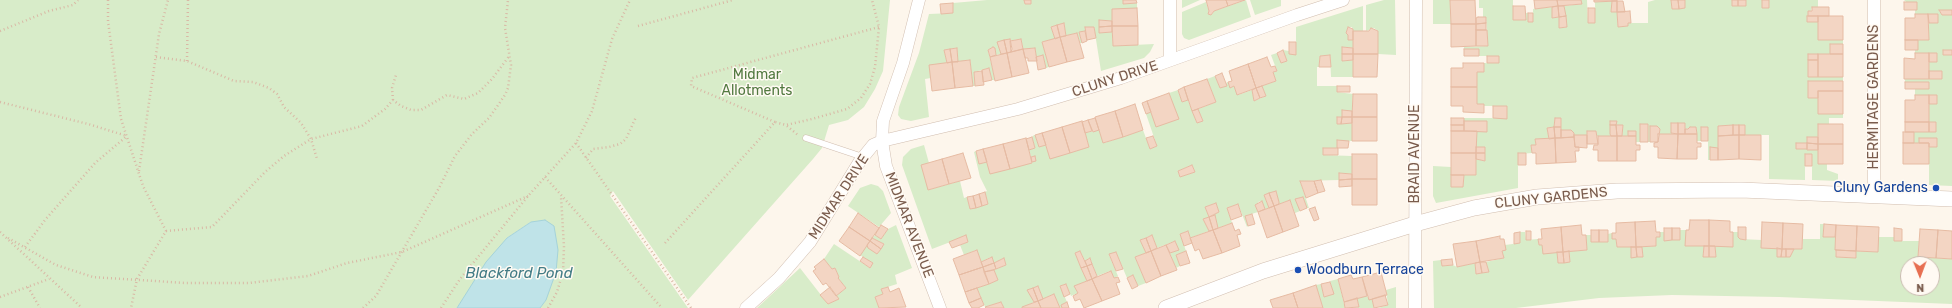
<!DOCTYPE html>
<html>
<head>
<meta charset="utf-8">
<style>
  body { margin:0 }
  #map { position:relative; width:1952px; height:308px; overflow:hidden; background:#fdf6ec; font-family:Rubik,sans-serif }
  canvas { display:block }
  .north { position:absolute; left:1900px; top:256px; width:40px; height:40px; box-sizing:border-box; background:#fffaf3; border:1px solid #cabbb1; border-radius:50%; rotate:179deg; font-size:11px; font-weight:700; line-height:16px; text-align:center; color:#7a5c4d }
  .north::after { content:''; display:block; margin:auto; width:14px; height:18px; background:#e76f51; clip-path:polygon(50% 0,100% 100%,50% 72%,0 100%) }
</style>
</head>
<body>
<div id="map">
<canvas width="1952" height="308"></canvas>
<div class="north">N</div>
</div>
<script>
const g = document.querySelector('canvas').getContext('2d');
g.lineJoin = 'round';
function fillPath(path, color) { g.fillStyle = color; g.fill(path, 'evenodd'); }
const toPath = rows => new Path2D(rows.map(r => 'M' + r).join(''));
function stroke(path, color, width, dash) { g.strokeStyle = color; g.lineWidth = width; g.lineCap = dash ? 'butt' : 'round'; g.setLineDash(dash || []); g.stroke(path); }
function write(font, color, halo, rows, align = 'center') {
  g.font = font + ' Rubik,sans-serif'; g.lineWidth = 3; g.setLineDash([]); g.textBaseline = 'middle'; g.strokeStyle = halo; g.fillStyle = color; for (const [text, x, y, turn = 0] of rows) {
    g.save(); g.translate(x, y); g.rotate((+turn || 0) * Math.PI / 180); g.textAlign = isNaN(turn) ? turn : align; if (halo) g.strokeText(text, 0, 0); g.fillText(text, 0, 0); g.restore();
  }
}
fillPath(toPath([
  [0,0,890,0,883,71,875,89,864,107,848,120,829,125,822,148,813,159,688,300,613,191,610,196,688,308,540,308,546,300,531,222,507,238,457,308,0,308],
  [987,0,1024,0,1025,4,1031,4,1031,0,1123,0,1123,4,1137,3,1137,8,1112,21,1099,20,1099,33,1112,32,1113,46,1154,44,1150,52,1144,58,1101,71,1094,27,1085,27,1085,31,1079,32,1082,43,1080,43,1077,33,1066,36,1064,23,1051,27,1055,39,1042,42,1049,67,1046,68,1043,55,1036,57,1035,48,1023,49,1021,39,998,42,1001,54,996,55,995,48,993,47,988,50,995,80,992,80,989,68,974,72,975,86,973,86,970,60,958,62,957,48,944,50,947,63,931,78,925,79,929,117,911,121,901,119,898,115,899,107,919,53,929,14,953,13,953,3],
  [1182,0,1200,0,1182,8],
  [1246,0,1251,17,1189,40,1184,38,1182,34,1182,12,1206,2,1209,11,1208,14,1211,15,1214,11],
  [1250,0,1281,0,1281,6,1255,15],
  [1384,0,1395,0,1396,55,1378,54,1378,31,1374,28,1366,31,1366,5],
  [1433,0,1464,0,1450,0,1451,24,1433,24],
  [1479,0,1513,0,1513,20,1525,20,1526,13,1528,13,1529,22,1533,21,1533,9,1552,7,1552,18,1559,17,1559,28,1567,27,1564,6,1581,4,1581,0,1587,0,1588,23,1595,23,1595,2,1612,1,1611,12,1617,12,1618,27,1628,26,1628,23,1648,23,1648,2,1655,0,1671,0,1672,9,1685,8,1685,0,1732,0,1732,6,1745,6,1746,0,1762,0,1762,8,1769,8,1769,0,1818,0,1818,7,1812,7,1807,22,1818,22,1843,40,1843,44,1830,44,1830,54,1818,77,1843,77,1843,81,1808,81,1808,97,1818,98,1818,114,1843,114,1843,118,1829,118,1829,124,1807,149,1818,150,1818,164,1827,164,1827,170,1838,174,1838,181,1812,180,1812,154,1805,154,1805,180,1769,179,1769,135,1745,135,1745,125,1718,126,1718,148,1710,148,1710,160,1708,160,1708,127,1701,127,1701,141,1697,141,1696,127,1685,129,1685,123,1671,123,1672,134,1660,134,1660,129,1657,126,1650,126,1650,142,1648,142,1648,124,1640,124,1640,142,1636,142,1636,131,1629,131,1628,136,1622,136,1623,125,1616,125,1616,121,1610,121,1611,136,1597,136,1596,131,1587,131,1587,135,1574,135,1571,130,1561,130,1561,118,1555,118,1554,127,1547,128,1549,139,1535,139,1536,145,1531,145,1532,153,1518,154,1518,188,1436,203,1433,196,1433,166,1451,167,1451,186,1463,186,1464,175,1476,175,1476,159,1485,161,1485,147,1476,147,1477,132,1487,132,1487,121,1464,121,1464,118,1507,118,1507,106,1484,106,1484,104,1477,104,1477,72,1484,72,1484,63,1499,63,1499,56,1479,56,1479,49,1464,49,1464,47,1488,46,1486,17,1483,17,1483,8,1479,8],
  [1904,0,1952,0,1952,10,1939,10,1942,15,1952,15,1952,50,1944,50,1943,54,1952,55,1952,186,1929,185,1929,147,1937,147,1937,138,1919,138,1919,143,1914,143,1914,132,1936,132,1936,122,1929,122,1915,95,1915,89,1929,89,1929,82,1905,82,1905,79,1942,79,1941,71,1929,71,1929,62,1937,62,1937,53,1915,53,1915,50,1918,50,1918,40,1929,39,1929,23,1938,23,1938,14,1915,14,1915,10],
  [1363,6,1363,31,1353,31,1352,27,1348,27,1346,33,1348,35,1348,40,1353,40,1353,48,1342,47,1342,61,1353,60,1353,77,1331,77,1330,55,1320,56,1319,67,1317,67,1317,86,1337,86,1337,92,1353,94,1352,111,1342,110,1342,117,1337,117,1337,124,1352,123,1352,141,1337,141,1337,148,1323,148,1323,155,1352,156,1352,174,1339,173,1339,180,1300,181,1309,208,1307,208,1303,197,1296,199,1300,211,1295,213,1290,200,1279,204,1276,191,1264,195,1269,208,1265,209,1262,201,1258,202,1258,204,1255,205,1258,212,1245,216,1248,226,1247,227,1238,204,1227,208,1232,223,1218,228,1214,214,1219,212,1216,203,1205,207,1209,217,1203,219,1209,231,1190,238,1188,231,1180,234,1186,251,1176,255,1180,266,1176,268,1170,253,1178,250,1175,241,1157,248,1152,235,1140,240,1146,253,1135,257,1146,283,1138,286,1133,275,1127,278,1116,252,1109,255,1118,276,1114,278,1110,271,1097,276,1090,258,1085,261,1080,251,1075,253,1087,281,1075,286,1078,293,1071,296,1066,284,1060,286,1067,302,1061,305,1062,308,1060,308,1054,294,1043,299,1038,286,1028,290,1034,302,1022,308,1004,308,1001,302,985,307,977,288,998,280,994,270,1006,265,1004,258,994,263,991,257,981,262,976,250,964,255,960,245,968,242,966,236,932,249,902,165,903,157,911,149,924,145,929,163,928,190,960,181,964,198,967,197,970,209,988,204,985,192,987,191,980,177,974,152,976,151,979,163,987,162,1032,163,1035,156,1031,157,1029,150,1035,148,1032,137,1034,135,1035,135,1039,147,1046,145,1050,158,1089,147,1085,133,1099,130,1104,143,1143,130,1150,149,1157,146,1146,114,1151,112,1178,119,1169,93,1178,90,1182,102,1188,100,1197,123,1203,121,1198,109,1216,102,1207,79,1215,76,1220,88,1227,86,1226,83,1228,82,1230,87,1234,86,1238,95,1252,90,1254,101,1266,96,1262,86,1276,81,1273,72,1277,71,1271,55,1277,53,1281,63,1287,61,1283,50,1289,51,1289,54,1296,54,1296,27],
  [1192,165,1195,172,1180,177,1178,171],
  [871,184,878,186,883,191,891,213,879,227,848,206,860,188],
  [1820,224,1824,224,1823,237,1835,237,1836,257,1856,258,1856,251,1878,252,1878,237,1894,237,1894,241,1919,241,1918,257,1952,259,1952,304,1779,297,1672,295,1599,298,1516,308,1434,308,1433,261,1441,260,1442,266,1453,265,1457,267,1475,263,1476,274,1489,272,1486,262,1504,258,1502,251,1505,245,1520,243,1520,232,1525,232,1525,231,1526,240,1538,239,1539,245,1542,245,1557,252,1558,263,1570,262,1569,251,1587,250,1586,235,1591,235,1591,242,1608,242,1608,234,1612,233,1612,239,1616,239,1617,247,1631,247,1631,257,1643,257,1642,247,1656,246,1656,237,1660,237,1660,232,1664,232,1664,240,1680,240,1680,230,1686,230,1686,245,1704,246,1703,257,1716,257,1715,246,1733,246,1733,232,1738,232,1738,237,1740,239,1762,240,1777,248,1777,257,1789,257,1794,249,1802,249,1803,239,1820,239],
  [1908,264,1932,264,1932,288,1908,288],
  [896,225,912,268,895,275,897,284,881,289,883,294,875,297,879,308,757,308,800,268,828,304,839,299,836,296,846,288,838,278,839,277,835,268,832,269,824,259,834,244,870,268,872,263,860,255,867,245,877,254,884,244,872,238,875,235,881,239,888,229],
  [1338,279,1345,308,1323,308,1316,285,1321,284,1324,297,1333,294,1330,281],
  [1396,287,1396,308,1378,308,1388,305,1386,290],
  [1367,296,1369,299,1372,299,1374,308,1354,308,1359,307,1357,298]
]), '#d8ecc9');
const water = toPath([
  [545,220,554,226,558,250,556,272,546,300,540,308,457,308,486,262,507,238,531,222,545,220]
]);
fillPath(water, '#bfe3e8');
stroke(water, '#a5d3da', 1);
const building = toPath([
  [1024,0,1031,0,1031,4,1025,4,1024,0],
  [1123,0,1136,0,1137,3,1123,4,1123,0],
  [1206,0,1226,0,1228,6,1214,11,1211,15,1208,14,1209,11,1206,0],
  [1226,0,1245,0,1228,6,1226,0],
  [1450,0,1475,0,1476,24,1451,24,1450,0],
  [1534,0,1557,0,1558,6,1535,9,1534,0],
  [1557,0,1581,0,1582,4,1558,6,1557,0],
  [1594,0,1617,0,1617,1,1594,2,1594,0],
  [1671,0,1678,0,1679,9,1672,9,1671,0],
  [1678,0,1685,0,1685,8,1679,9,1678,0],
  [1732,0,1738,0,1738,6,1732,6,1732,0],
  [1738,0,1746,0,1746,6,1738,6,1738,0],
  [1762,0,1769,0,1769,8,1762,8,1762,0],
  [1612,1,1617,1,1617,12,1611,12,1612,1],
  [1617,1,1623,1,1625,12,1617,12,1617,1],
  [1904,2,1917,2,1917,10,1904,10,1904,2],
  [953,3,953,13,941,14,940,4,953,3],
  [1513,6,1525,6,1526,20,1513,20,1513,6],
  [1558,6,1564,6,1566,16,1559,17,1558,6],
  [1558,6,1559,17,1552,18,1552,7,1558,6],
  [1812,7,1829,7,1829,16,1808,16,1808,11,1812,11,1812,7],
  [1137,8,1138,26,1112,26,1112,9,1137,8],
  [1588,8,1595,8,1595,23,1588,23,1588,8],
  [1939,10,1952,10,1952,15,1942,15,1939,10],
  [1630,11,1631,23,1628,23,1628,26,1618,27,1617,12,1630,11],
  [1528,13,1533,13,1533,22,1528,22,1528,13],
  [1915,14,1928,14,1929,40,1905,40,1905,18,1915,18,1915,14],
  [1928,14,1938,14,1938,23,1929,23,1928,14],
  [1566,16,1567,27,1559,28,1559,17,1566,16],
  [1807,16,1818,16,1818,22,1807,22,1807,16],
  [1818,16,1843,16,1843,40,1818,40,1818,16],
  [1478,17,1486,17,1486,23,1476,24,1476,18,1478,17],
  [1099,20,1112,21,1112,26,1099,27,1099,20],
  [1064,23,1066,36,1060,37,1057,25,1064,23],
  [1486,23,1486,30,1476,30,1476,24,1486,23],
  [1451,24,1476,24,1476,46,1451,47,1451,24],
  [1057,25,1060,37,1055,39,1051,27,1057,25],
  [1112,26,1138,26,1138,45,1113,46,1112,26],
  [1112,26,1112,32,1099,33,1099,27,1112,26],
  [1085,27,1094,27,1096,38,1087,40,1085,27],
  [1348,27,1353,29,1353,40,1348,40,1348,35,1346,33,1348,27],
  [1371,28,1378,31,1378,54,1353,54,1353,31,1369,31,1371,28],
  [1476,30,1487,30,1488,46,1476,46,1476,30],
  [1085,31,1087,41,1082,43,1079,32,1085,31],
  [1077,33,1084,58,1067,62,1060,37,1077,33],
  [1060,37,1067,62,1049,67,1042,42,1060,37],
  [1010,39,1012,49,1011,52,1007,53,1004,40,1010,39],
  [1021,39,1023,49,1011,52,1010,41,1021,39],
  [1004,40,1007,53,1001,54,997,42,1004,40],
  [1905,40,1918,40,1918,50,1905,50,1905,40],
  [1289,42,1296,42,1296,55,1289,54,1289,42],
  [1830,44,1843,44,1843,54,1830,54,1830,44],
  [993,47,995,48,996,55,990,57,988,50,993,47],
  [1342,47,1353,48,1353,54,1342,54,1342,47],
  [957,48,958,62,952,62,950,49,957,48],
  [1035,48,1037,61,1028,61,1028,58,1025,58,1023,49,1035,48],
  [950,49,952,62,947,63,944,50,950,49],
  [1023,49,1029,73,1012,77,1007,53,1023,49],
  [1464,49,1479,49,1479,56,1464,56,1464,49],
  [1283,50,1287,61,1281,63,1277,53,1283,50],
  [1943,50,1952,50,1952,55,1943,55,1943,50],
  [1007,53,1012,77,995,81,990,57,1007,53],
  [1915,53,1929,53,1929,79,1904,79,1904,58,1915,59,1915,53],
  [1929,53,1937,53,1937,62,1929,62,1929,53],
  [1342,54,1353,54,1353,60,1342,61,1342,54],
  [1353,54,1378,54,1377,77,1353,77,1353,54],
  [1808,54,1818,54,1818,60,1808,60,1808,54],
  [1818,54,1843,54,1843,77,1818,77,1818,54],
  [1043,55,1046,68,1038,70,1036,57,1043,55],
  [1330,55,1331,67,1319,67,1320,56,1330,55],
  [1487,56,1499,56,1499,63,1487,63,1487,56],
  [1267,57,1271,67,1275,66,1277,71,1273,72,1276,81,1256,88,1248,64,1267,57],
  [970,60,973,86,955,88,952,62,970,60],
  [1808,60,1818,60,1818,77,1808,77,1808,60],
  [952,62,955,88,932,91,929,65,952,62],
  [1463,63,1484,63,1484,72,1477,72,1477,87,1451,87,1451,68,1463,68,1463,63],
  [1248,64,1256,88,1237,95,1234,86,1230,88,1228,82,1232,81,1229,71,1248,64],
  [989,68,992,80,983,82,982,70,989,68],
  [982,71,984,85,975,86,974,72,982,71],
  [1929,71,1942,71,1942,79,1929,79,1929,71],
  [1222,73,1227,86,1220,88,1215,76,1222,73],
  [1207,79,1216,102,1192,111,1184,87,1207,79],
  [1808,81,1843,81,1843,91,1818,91,1818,98,1808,98,1808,81],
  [1905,82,1929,82,1929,89,1905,89,1905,82],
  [1262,86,1266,96,1260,98,1256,88,1262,86],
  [1337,86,1350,86,1350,92,1337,92,1337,86],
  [1184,87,1188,100,1182,102,1178,90,1184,87],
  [1451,87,1477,87,1477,104,1484,104,1484,113,1463,112,1463,106,1451,106,1451,87],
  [1256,88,1260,98,1254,101,1252,90,1256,88],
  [1818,91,1843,91,1843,114,1818,114,1818,91],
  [1169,93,1179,119,1156,127,1147,101,1169,93],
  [1353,94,1377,94,1377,117,1352,117,1353,94],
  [1915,95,1929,95,1929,122,1905,122,1905,100,1915,100,1915,95],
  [1929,95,1937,95,1937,104,1929,104,1929,95],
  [1147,101,1151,112,1146,114,1142,103,1147,101],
  [1135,104,1143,130,1123,137,1115,111,1135,104],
  [1493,106,1507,106,1507,119,1493,118,1493,106],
  [1198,109,1203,121,1197,123,1192,111,1198,109],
  [1342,110,1352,111,1352,117,1342,117,1342,110],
  [1115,111,1123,137,1103,143,1095,117,1115,111],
  [1337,117,1342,117,1341,124,1337,124,1337,117],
  [1342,117,1352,117,1352,123,1341,124,1342,117],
  [1352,117,1377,117,1377,141,1352,141,1352,117],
  [1095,118,1099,130,1093,132,1088,120,1095,118],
  [1451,118,1464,118,1464,125,1451,125,1451,118],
  [1555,118,1561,118,1561,127,1554,127,1555,118],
  [1088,120,1092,131,1085,133,1082,122,1088,120],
  [1082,121,1089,147,1070,153,1062,127,1082,121],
  [1464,121,1487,121,1487,132,1464,131,1464,121],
  [1610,121,1617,121,1616,125,1610,125,1610,121],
  [1905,122,1929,122,1929,132,1905,132,1905,122],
  [1929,122,1936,122,1936,132,1929,132,1929,122],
  [1671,123,1678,123,1678,134,1671,133,1671,123],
  [1678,123,1685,123,1685,134,1678,134,1678,123],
  [1640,124,1648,124,1648,142,1640,142,1640,124],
  [1818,124,1843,124,1843,144,1818,144,1818,124],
  [1451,125,1464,125,1464,131,1451,131,1451,125],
  [1610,125,1616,125,1617,136,1611,136,1610,134,1610,125],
  [1616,125,1623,125,1622,136,1617,136,1616,125],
  [1733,125,1739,125,1739,135,1733,135,1733,125],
  [1733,125,1733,135,1718,136,1718,126,1733,125],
  [1739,125,1745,125,1745,135,1739,135,1739,125],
  [1650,126,1657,126,1660,129,1658,142,1650,142,1650,126],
  [1062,127,1070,153,1050,159,1042,133,1062,127],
  [1554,127,1561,127,1561,138,1555,138,1554,127],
  [1554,127,1555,138,1549,139,1547,128,1554,127],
  [1690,127,1696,127,1697,134,1685,134,1685,129,1688,129,1690,127],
  [1701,127,1708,127,1708,141,1701,141,1701,127],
  [1561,130,1571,130,1574,133,1574,137,1561,138,1561,130],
  [1451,131,1477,131,1476,153,1451,153,1451,131],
  [1587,131,1596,131,1598,144,1587,144,1587,131],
  [1628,131,1636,131,1636,136,1628,136,1628,131],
  [1903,132,1914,132,1914,143,1903,143,1903,132],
  [1042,133,1046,145,1039,147,1035,135,1042,133],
  [1658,134,1678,134,1677,159,1658,158,1658,147,1654,147,1654,143,1658,142,1658,134],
  [1678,134,1697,134,1697,143,1701,143,1701,147,1697,147,1697,159,1677,159,1678,134],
  [1574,135,1587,135,1587,148,1575,147,1574,135],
  [1739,135,1761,135,1761,160,1739,159,1739,135],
  [1739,135,1739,159,1718,160,1718,136,1739,135],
  [1153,136,1157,146,1150,149,1146,138,1153,136],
  [1598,136,1617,136,1617,161,1598,161,1598,150,1593,150,1594,145,1598,145,1598,136],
  [1617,136,1636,136,1636,145,1640,145,1640,150,1636,150,1636,161,1617,161,1617,136],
  [1032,137,1035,148,1029,150,1026,139,1032,137],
  [1574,137,1575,147,1579,147,1579,151,1575,151,1576,162,1556,163,1555,138,1574,137],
  [1807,137,1818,137,1818,144,1807,143,1807,137],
  [1026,138,1032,163,1010,169,1003,144,1026,138],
  [1555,138,1556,163,1536,164,1536,153,1532,153,1531,145,1536,145,1535,139,1555,138],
  [1919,138,1937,138,1937,147,1929,147,1929,143,1919,143,1919,138],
  [1337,140,1349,141,1348,148,1337,148,1337,140],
  [1796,143,1807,143,1807,149,1796,149,1796,143],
  [1807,143,1818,144,1818,150,1807,150,1807,143],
  [1903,143,1929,143,1929,164,1903,164,1903,143],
  [1003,144,1010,169,990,174,983,149,1003,144],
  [1818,144,1843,144,1843,164,1818,164,1818,144],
  [1476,147,1485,147,1485,153,1476,153,1476,147],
  [1710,147,1718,148,1718,160,1710,160,1710,147],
  [1323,148,1338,148,1338,155,1323,155,1323,148],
  [983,149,987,162,979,164,976,151,983,149],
  [963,153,971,178,949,184,942,159,963,153],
  [1451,153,1476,153,1476,175,1451,175,1451,153],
  [1476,153,1485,153,1485,161,1476,159,1476,153],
  [1518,153,1526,153,1526,165,1518,165,1518,153],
  [1352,154,1377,154,1377,179,1352,179,1352,154],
  [1805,154,1812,154,1812,166,1805,166,1805,154],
  [1035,156,1036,161,1032,162,1031,157,1035,156],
  [942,159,949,184,928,190,921,165,942,159],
  [1192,165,1195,172,1180,177,1178,171,1192,165],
  [1339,173,1352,174,1352,179,1339,180,1339,173],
  [1451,175,1464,175,1463,187,1451,187,1451,175],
  [1352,179,1377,179,1377,205,1352,205,1352,179],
  [1352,179,1352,186,1339,187,1339,180,1352,179],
  [1321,180,1325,191,1318,193,1314,181,1321,180],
  [1300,181,1314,181,1318,193,1306,198,1300,181],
  [1276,191,1279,202,1279,204,1274,206,1269,193,1276,191],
  [985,192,988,204,982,206,979,194,985,192],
  [1269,193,1274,206,1269,208,1264,195,1269,193],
  [979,194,982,206,976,208,973,196,979,194],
  [973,196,976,208,970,209,967,197,973,196],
  [1303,197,1307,208,1300,211,1295,199,1303,197],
  [1290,200,1299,226,1283,232,1274,206,1290,200],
  [1262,201,1265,209,1258,212,1255,205,1262,201],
  [1216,203,1219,212,1209,217,1205,207,1216,203],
  [1238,204,1242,216,1231,220,1227,208,1238,204],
  [1274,206,1283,232,1267,238,1258,212,1274,206],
  [1315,207,1319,219,1314,221,1309,209,1315,207],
  [858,213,879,228,870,241,849,227,858,213],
  [1252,214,1255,224,1248,226,1245,216,1252,214],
  [1215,215,1218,228,1213,230,1209,217,1215,215],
  [1209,217,1213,230,1209,231,1203,219,1209,217],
  [1690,220,1709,220,1709,246,1685,246,1686,230,1689,230,1690,220],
  [1709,220,1730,221,1730,232,1733,232,1733,247,1709,246,1709,220],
  [1655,221,1656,232,1660,232,1660,237,1656,237,1656,246,1636,247,1635,222,1655,221],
  [1635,222,1636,247,1617,247,1616,239,1612,239,1612,233,1616,233,1616,223,1635,222],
  [1762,222,1783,223,1782,249,1761,248,1762,222],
  [1232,223,1235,231,1239,229,1241,234,1237,235,1240,246,1222,253,1213,230,1232,223],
  [1783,223,1803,224,1802,249,1782,249,1783,223],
  [1824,224,1836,225,1835,237,1823,237,1824,224],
  [881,225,888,229,881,239,875,235,881,225],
  [1581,225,1582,235,1586,235,1587,250,1563,252,1561,227,1581,225],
  [1836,225,1857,226,1856,251,1835,250,1836,225],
  [1857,226,1879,227,1878,252,1856,251,1857,226],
  [849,227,870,241,860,256,839,241,849,227],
  [1561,227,1563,252,1543,254,1542,245,1539,245,1538,239,1542,239,1541,229,1561,227],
  [1738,227,1746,227,1746,240,1740,239,1738,237,1738,227],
  [1664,228,1672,228,1672,240,1664,241,1664,228],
  [1672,228,1680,228,1680,240,1672,240,1672,228],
  [1894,228,1902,229,1902,241,1894,241,1894,228],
  [1920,229,1938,230,1936,258,1918,257,1920,229],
  [1213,230,1222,253,1203,259,1199,249,1195,251,1190,238,1213,230],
  [1591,230,1599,230,1599,242,1591,242,1591,230],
  [1599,230,1608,230,1608,242,1599,242,1599,230],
  [1938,230,1952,231,1952,259,1936,258,1938,230],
  [1188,231,1192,243,1184,246,1180,234,1188,231],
  [1526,231,1531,231,1531,240,1526,240,1526,231],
  [1520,232,1520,243,1514,244,1514,233,1520,232],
  [966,235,968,242,952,248,949,242,966,235],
  [1152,235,1157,248,1151,251,1146,238,1152,235],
  [1500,236,1500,239,1504,239,1506,250,1502,251,1504,258,1480,262,1476,241,1500,236],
  [872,238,884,244,881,249,870,241,872,238],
  [1146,238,1151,251,1146,253,1140,240,1146,238],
  [870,241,881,249,877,254,868,248,867,245,870,241],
  [1175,241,1179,250,1170,253,1166,245,1175,241],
  [1476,241,1480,262,1457,267,1453,244,1476,241],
  [1166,245,1177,270,1161,276,1151,251,1166,245],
  [1704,246,1709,246,1709,257,1703,257,1704,246],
  [1709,246,1715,246,1716,257,1709,257,1709,246],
  [1631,247,1636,247,1637,257,1631,258,1631,247],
  [1636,247,1642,247,1643,257,1637,257,1636,247],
  [1777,248,1782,249,1781,257,1777,257,1777,248],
  [1782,249,1786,249,1786,257,1781,257,1782,249],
  [1786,249,1794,249,1790,257,1786,257,1786,249],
  [977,250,983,267,959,275,953,259,977,250],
  [1836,250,1856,251,1856,258,1836,257,1836,250],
  [1080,251,1087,266,1081,268,1075,253,1080,251],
  [1151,251,1161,276,1146,283,1135,257,1151,251],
  [1186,251,1190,263,1180,266,1176,255,1186,251],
  [1569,251,1570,262,1564,263,1563,252,1569,251],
  [1116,252,1123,269,1116,271,1109,254,1116,252],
  [1557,252,1563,252,1564,263,1558,263,1557,252],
  [863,257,873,263,870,268,860,261,863,257],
  [992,257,994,263,983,267,981,262,992,257],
  [1004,258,1006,265,996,269,994,263,1004,258],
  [1090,258,1092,264,1087,266,1085,261,1090,258],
  [824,259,832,269,835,268,839,277,838,278,846,288,836,296,826,283,823,285,813,271,816,269,814,267,824,259],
  [1452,259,1453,265,1442,266,1441,260,1452,259],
  [1480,262,1482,273,1476,274,1475,263,1480,262],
  [1480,262,1486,262,1489,272,1482,273,1480,262],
  [994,263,996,269,984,272,983,267,994,263],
  [1092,264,1097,276,1092,279,1087,266,1092,264],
  [1087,266,1092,279,1087,281,1081,268,1087,266],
  [983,267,989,284,965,292,959,275,983,267],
  [994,270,998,280,989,284,984,272,994,270],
  [1111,271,1114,278,1118,277,1120,282,1116,283,1120,294,1102,301,1092,279,1111,271],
  [1381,272,1387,295,1369,300,1362,277,1381,272],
  [1133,275,1138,286,1132,289,1127,278,1133,275],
  [1351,275,1353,279,1362,277,1367,296,1344,302,1338,279,1351,275],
  [1092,279,1102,301,1084,308,1080,299,1075,301,1073,296,1078,293,1074,286,1092,279],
  [1330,282,1334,294,1324,297,1321,284,1330,282],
  [1066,284,1070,294,1064,297,1060,286,1066,284],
  [1316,285,1323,308,1298,308,1293,293,1316,285],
  [1038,286,1043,299,1038,301,1033,288,1038,286],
  [830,287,839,299,828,304,820,295,830,287],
  [888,287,890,292,899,288,906,307,879,308,875,297,883,294,881,289,888,287],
  [977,288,981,298,969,303,965,292,977,288],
  [1033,288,1038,301,1034,302,1027,290,1033,288],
  [1293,293,1298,308,1273,308,1270,300,1293,293],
  [1054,294,1060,308,1041,308,1038,301,1054,294],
  [1385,295,1388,305,1374,308,1372,299,1385,295],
  [981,298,984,305,978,308,972,308,969,303,981,298],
  [1357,298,1359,307,1345,308,1344,302,1357,298],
  [1038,301,1041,308,1022,308,1022,307,1038,301],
  [1001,302,1004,308,986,308,985,307,1001,302],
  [1067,302,1069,308,1062,308,1061,305,1067,302]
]);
fillPath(building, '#f3d5c3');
stroke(building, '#e6bba3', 1);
const service = toPath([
  [806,138,863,157]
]);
const minor = toPath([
  [919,0,903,63,883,121,882,141,886,166,940,308],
  [1170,60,1170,0],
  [1874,195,1874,0],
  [746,308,779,278,810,242,860,161,873,145,882,141,1018,109,1121,78,1297,15,1343,0],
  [1415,308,1416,0]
]);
const tertiary = toPath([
  [1166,308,1263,271,1415,224,1474,208,1537,197,1617,191,1741,190,1952,199]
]);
stroke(service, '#d1beb0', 7);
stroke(minor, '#d1beb0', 13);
stroke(tertiary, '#d1beb0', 16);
stroke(toPath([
  [108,0,108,21,121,119,143,186,166,231,137,279,131,308],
  [638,26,733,0],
  [0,31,49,11,73,5,78,0],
  [156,57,187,61,234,81,253,82,269,88,277,94,284,107,301,123,311,139,317,159],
  [187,61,188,0],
  [393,100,392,88,396,75],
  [0,102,88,124,127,136],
  [775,122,691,86,692,78,879,27],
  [787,126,798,135],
  [576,143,691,308],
  [586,158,593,149,609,147,620,144,626,139,636,117],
  [139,171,159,34,168,0],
  [545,177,662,308],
  [166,231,212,227,265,172,284,156,311,139,362,126,385,109,393,100,401,106,411,110,421,110,447,95,464,99,478,93,492,79,510,55],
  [0,232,82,308],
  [8,238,56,265,93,277,185,283,249,283,308,276,347,263,402,252,528,196],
  [665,243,775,122,786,125,812,119,847,109,861,98,870,84,875,67,879,27,872,0],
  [25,247,45,220,95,163,127,136],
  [28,287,40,308],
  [0,297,49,279],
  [363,308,376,296,439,188,455,156,472,134,489,118,505,95,508,88,511,65,505,28,508,0],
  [441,308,460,279,528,196,576,143,592,111,612,39,630,0],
  [548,308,557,292,563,272,564,247,561,196]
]), '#d9b8a5', 2.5, [1, 3]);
stroke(service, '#fff', 6);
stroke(minor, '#fff', 12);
stroke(tertiary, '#fff', 15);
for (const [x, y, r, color] of [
  [1936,188,4,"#1a4fb4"],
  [1298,270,4,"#1a4fb4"]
]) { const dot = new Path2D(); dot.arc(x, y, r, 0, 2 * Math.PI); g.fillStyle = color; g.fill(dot); stroke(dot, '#fffaf3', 1.5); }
write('14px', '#537a41', '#fffaf3', [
  ["Midmar",757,75],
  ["Allotments",757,91]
]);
write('14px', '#7a5c4d', '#fffaf3', [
  ["CLUNY DRIVE",1115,79,-18],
  ["HERMITAGE GARDENS",1874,97,-90],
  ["BRAID AVENUE",1415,154,-90],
  ["MIDMAR DRIVE",839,197,-57],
  ["CLUNY GARDENS",1551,198,-6],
  ["MIDMAR AVENUE",909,225,69]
]);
write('14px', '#164399', '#fffaf3', [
  ["Cluny Gardens",1928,188],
  ["Woodburn Terrace",1306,270,"left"]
], 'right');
write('italic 15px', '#437c86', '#fffaf3', [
  ["Blackford Pond",519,274]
]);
</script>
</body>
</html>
